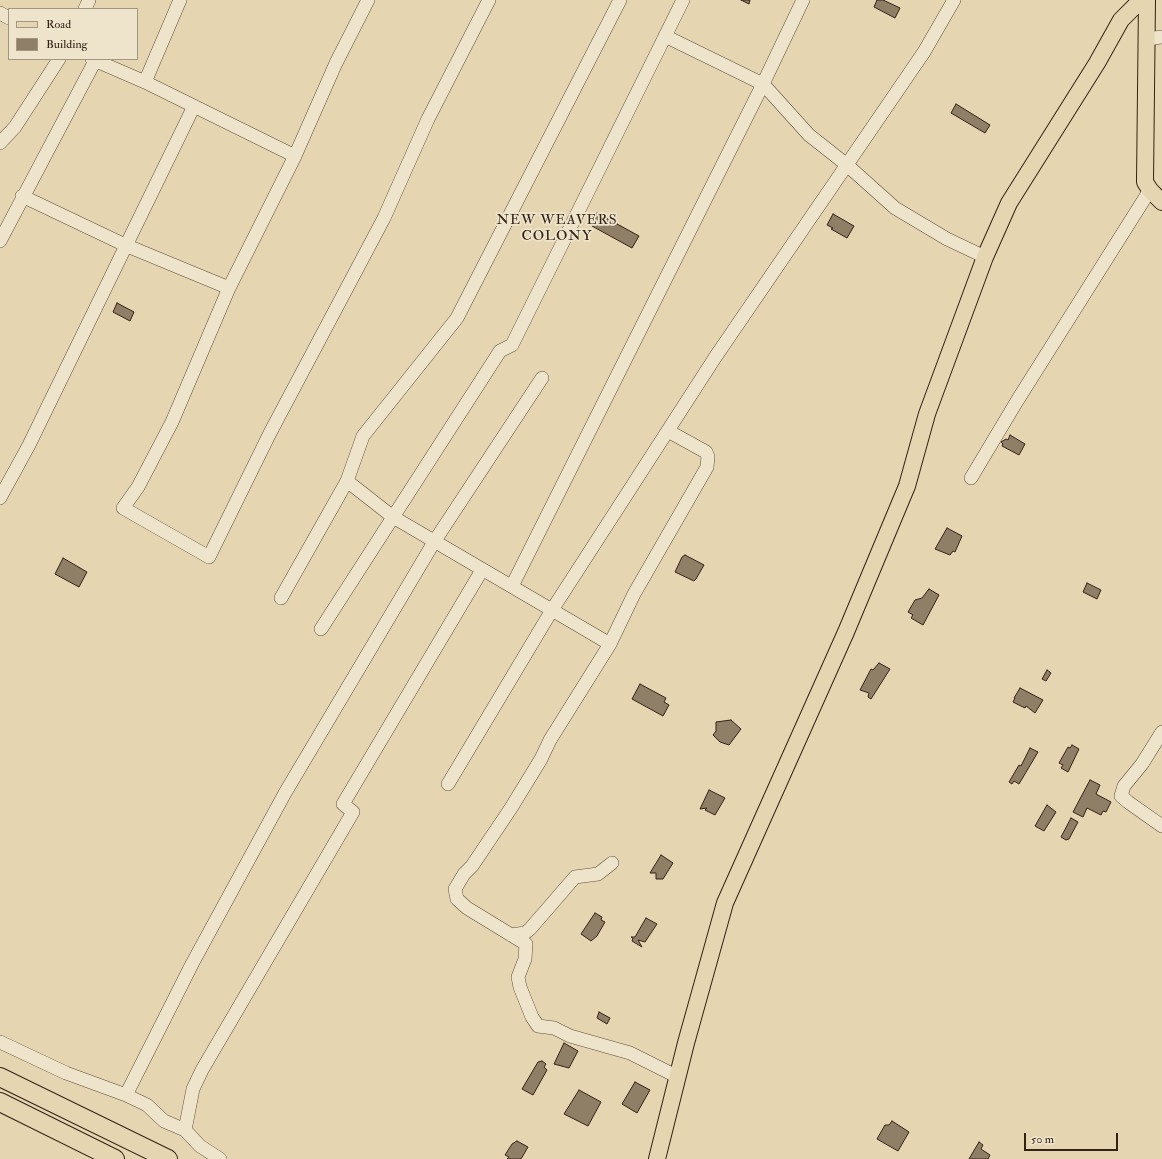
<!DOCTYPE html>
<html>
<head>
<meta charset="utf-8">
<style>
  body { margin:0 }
  #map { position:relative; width:1162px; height:1159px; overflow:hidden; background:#e5d5b0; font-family:"IM FELL Double Pica",serif }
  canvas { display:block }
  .legend { position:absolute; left:8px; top:8px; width:130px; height:52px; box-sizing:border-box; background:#eee4cc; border:1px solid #a39684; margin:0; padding:5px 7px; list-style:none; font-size:12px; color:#332217 }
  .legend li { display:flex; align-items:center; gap:8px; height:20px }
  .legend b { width:20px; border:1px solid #a39684 }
  .scale { position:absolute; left:1024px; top:1133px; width:94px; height:18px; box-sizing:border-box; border:2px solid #332217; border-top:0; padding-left:5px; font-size:12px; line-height:14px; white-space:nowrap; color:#332217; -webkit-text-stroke:3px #eee4cc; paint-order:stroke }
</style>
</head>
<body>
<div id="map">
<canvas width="1162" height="1159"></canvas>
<ul class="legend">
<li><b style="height:5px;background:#e5d5b0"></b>Road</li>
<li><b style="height:11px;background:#907f67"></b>Building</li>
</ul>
<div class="scale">50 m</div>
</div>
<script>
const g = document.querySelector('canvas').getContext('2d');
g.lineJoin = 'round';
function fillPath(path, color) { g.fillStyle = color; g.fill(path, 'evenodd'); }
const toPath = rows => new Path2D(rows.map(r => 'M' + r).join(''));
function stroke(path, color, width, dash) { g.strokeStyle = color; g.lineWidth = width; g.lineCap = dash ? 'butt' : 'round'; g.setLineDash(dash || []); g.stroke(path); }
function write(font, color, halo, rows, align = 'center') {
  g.font = font + ' "IM FELL Double Pica",serif'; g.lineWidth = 3.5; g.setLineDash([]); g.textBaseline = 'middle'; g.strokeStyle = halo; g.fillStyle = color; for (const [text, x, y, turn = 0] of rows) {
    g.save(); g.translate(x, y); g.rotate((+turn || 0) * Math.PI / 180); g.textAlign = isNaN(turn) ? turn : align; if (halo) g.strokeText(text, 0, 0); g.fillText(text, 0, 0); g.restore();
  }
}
const building = toPath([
  [741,0,750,0,749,4,741,0],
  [877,0,883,0,900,8,895,18,876,8,874,7,877,0],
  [956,104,990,125,985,133,951,113,956,104],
  [597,213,639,236,632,248,592,226,597,213],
  [833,214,854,226,847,238,831,229,833,228,827,225,833,214],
  [117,303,134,312,130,321,113,312,117,303],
  [1010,435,1025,444,1019,455,1002,446,1003,444,1001,442,1006,439,1008,440,1010,435],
  [947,528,962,536,955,552,953,551,950,555,935,549,947,528],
  [685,555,704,565,696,579,694,581,675,572,682,557,685,555],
  [63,558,87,572,79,587,55,574,63,558],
  [1087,583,1101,590,1097,599,1083,592,1087,583],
  [929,589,939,595,923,625,911,618,913,615,908,612,915,600,922,598,929,589],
  [879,663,890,669,871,699,868,697,869,693,860,690,871,669,873,670,879,663],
  [1047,670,1051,673,1046,681,1042,679,1047,670],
  [640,684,666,698,664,702,669,705,663,716,632,699,640,684],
  [1020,688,1043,700,1035,713,1026,706,1025,708,1013,702,1015,698,1014,698,1020,688],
  [731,720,741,729,729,745,720,742,713,735,716,731,716,722,731,720],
  [1072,745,1079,749,1068,772,1061,768,1063,765,1059,763,1068,747,1070,748,1072,745],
  [1030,748,1038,752,1019,784,1014,781,1012,784,1009,782,1019,765,1021,766,1030,748],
  [1090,780,1100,785,1096,794,1111,802,1106,812,1103,811,1101,815,1087,808,1083,817,1073,812,1090,780],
  [709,790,725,798,715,815,705,810,707,808,700,809,709,790],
  [1047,805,1056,812,1044,831,1035,826,1047,805],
  [1071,818,1078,822,1069,839,1066,840,1061,837,1071,818],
  [661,855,673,863,663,879,656,879,656,873,650,873,661,855],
  [595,913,602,917,601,920,605,922,597,936,591,941,581,934,595,913],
  [646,918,657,924,645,942,638,940,642,947,632,941,633,938,631,937,635,937,646,918],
  [599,1012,610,1018,607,1024,597,1018,599,1012],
  [564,1043,578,1051,569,1068,554,1064,564,1043],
  [542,1061,546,1064,544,1067,547,1070,533,1095,522,1089,538,1062,542,1061],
  [635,1082,650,1090,637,1113,622,1104,635,1082],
  [579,1090,601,1102,588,1126,564,1114,579,1090],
  [892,1121,909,1132,898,1151,877,1139,885,1125,889,1125,892,1121],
  [517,1141,528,1147,521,1159,507,1159,509,1157,505,1155,512,1144,517,1141],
  [979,1142,983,1145,981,1149,990,1155,988,1159,969,1159,979,1142]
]);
fillPath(building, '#907f67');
stroke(building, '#332217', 1);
const minor = toPath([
  [180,0,145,82,295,156],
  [368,0,336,63,295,156,229,288,172,422,138,487,123,508,209,557,270,433,384,218,428,119,489,0],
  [85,9,89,0],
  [0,13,9,18],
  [665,36,763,84,809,135,847,165,895,208,947,239,985,257],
  [1147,39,1162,37],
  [92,59,145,82],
  [0,143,15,127,59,59],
  [22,196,125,245,229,288],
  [0,241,95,61],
  [668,431,706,452,708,457,707,467,634,594,610,644,550,740,541,759,511,808,472,866,464,874,455,889,457,899,467,908,526,944,525,959,518,977,520,987,532,1017,538,1026,554,1028,570,1036,630,1053,674,1075,677,1081],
  [971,478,1017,401,1150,190],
  [347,481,393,517,610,644],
  [0,498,29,445,194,106],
  [512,586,763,84,803,0],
  [281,598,347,481,363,436,457,318,620,0],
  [321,629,500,351,512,345,683,0],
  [1162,732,1142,764,1124,786,1121,796,1128,802,1162,826],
  [448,784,552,610,716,356,924,52,954,0],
  [511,935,525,933,530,929,575,877,598,874,612,863],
  [0,1042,66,1073,126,1095],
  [185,1130,164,1121,147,1105,126,1095,192,964,285,793,434,542,542,378],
  [220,1159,200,1146,185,1130,193,1089,202,1070,353,812,343,804,482,570]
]);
const major = toPath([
  [1147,0,1145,182,1150,190,1162,202],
  [657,1159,686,1043,725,903,846,632,907,486,927,414,985,257,1009,203,1097,63,1121,20,1141,0]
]);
const highway = toPath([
  [0,1077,168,1159],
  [0,1102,115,1159]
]);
stroke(minor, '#604f3d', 14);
stroke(major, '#332217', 18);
stroke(highway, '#332217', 20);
stroke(minor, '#eee4cc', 13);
stroke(major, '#e5d5b0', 16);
stroke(highway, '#e5d5b0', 18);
g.letterSpacing = '1px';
write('14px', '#332217', '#eee4cc', [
  ["NEW WEAVERS",557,221],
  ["COLONY",557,237]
]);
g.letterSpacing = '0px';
</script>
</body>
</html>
